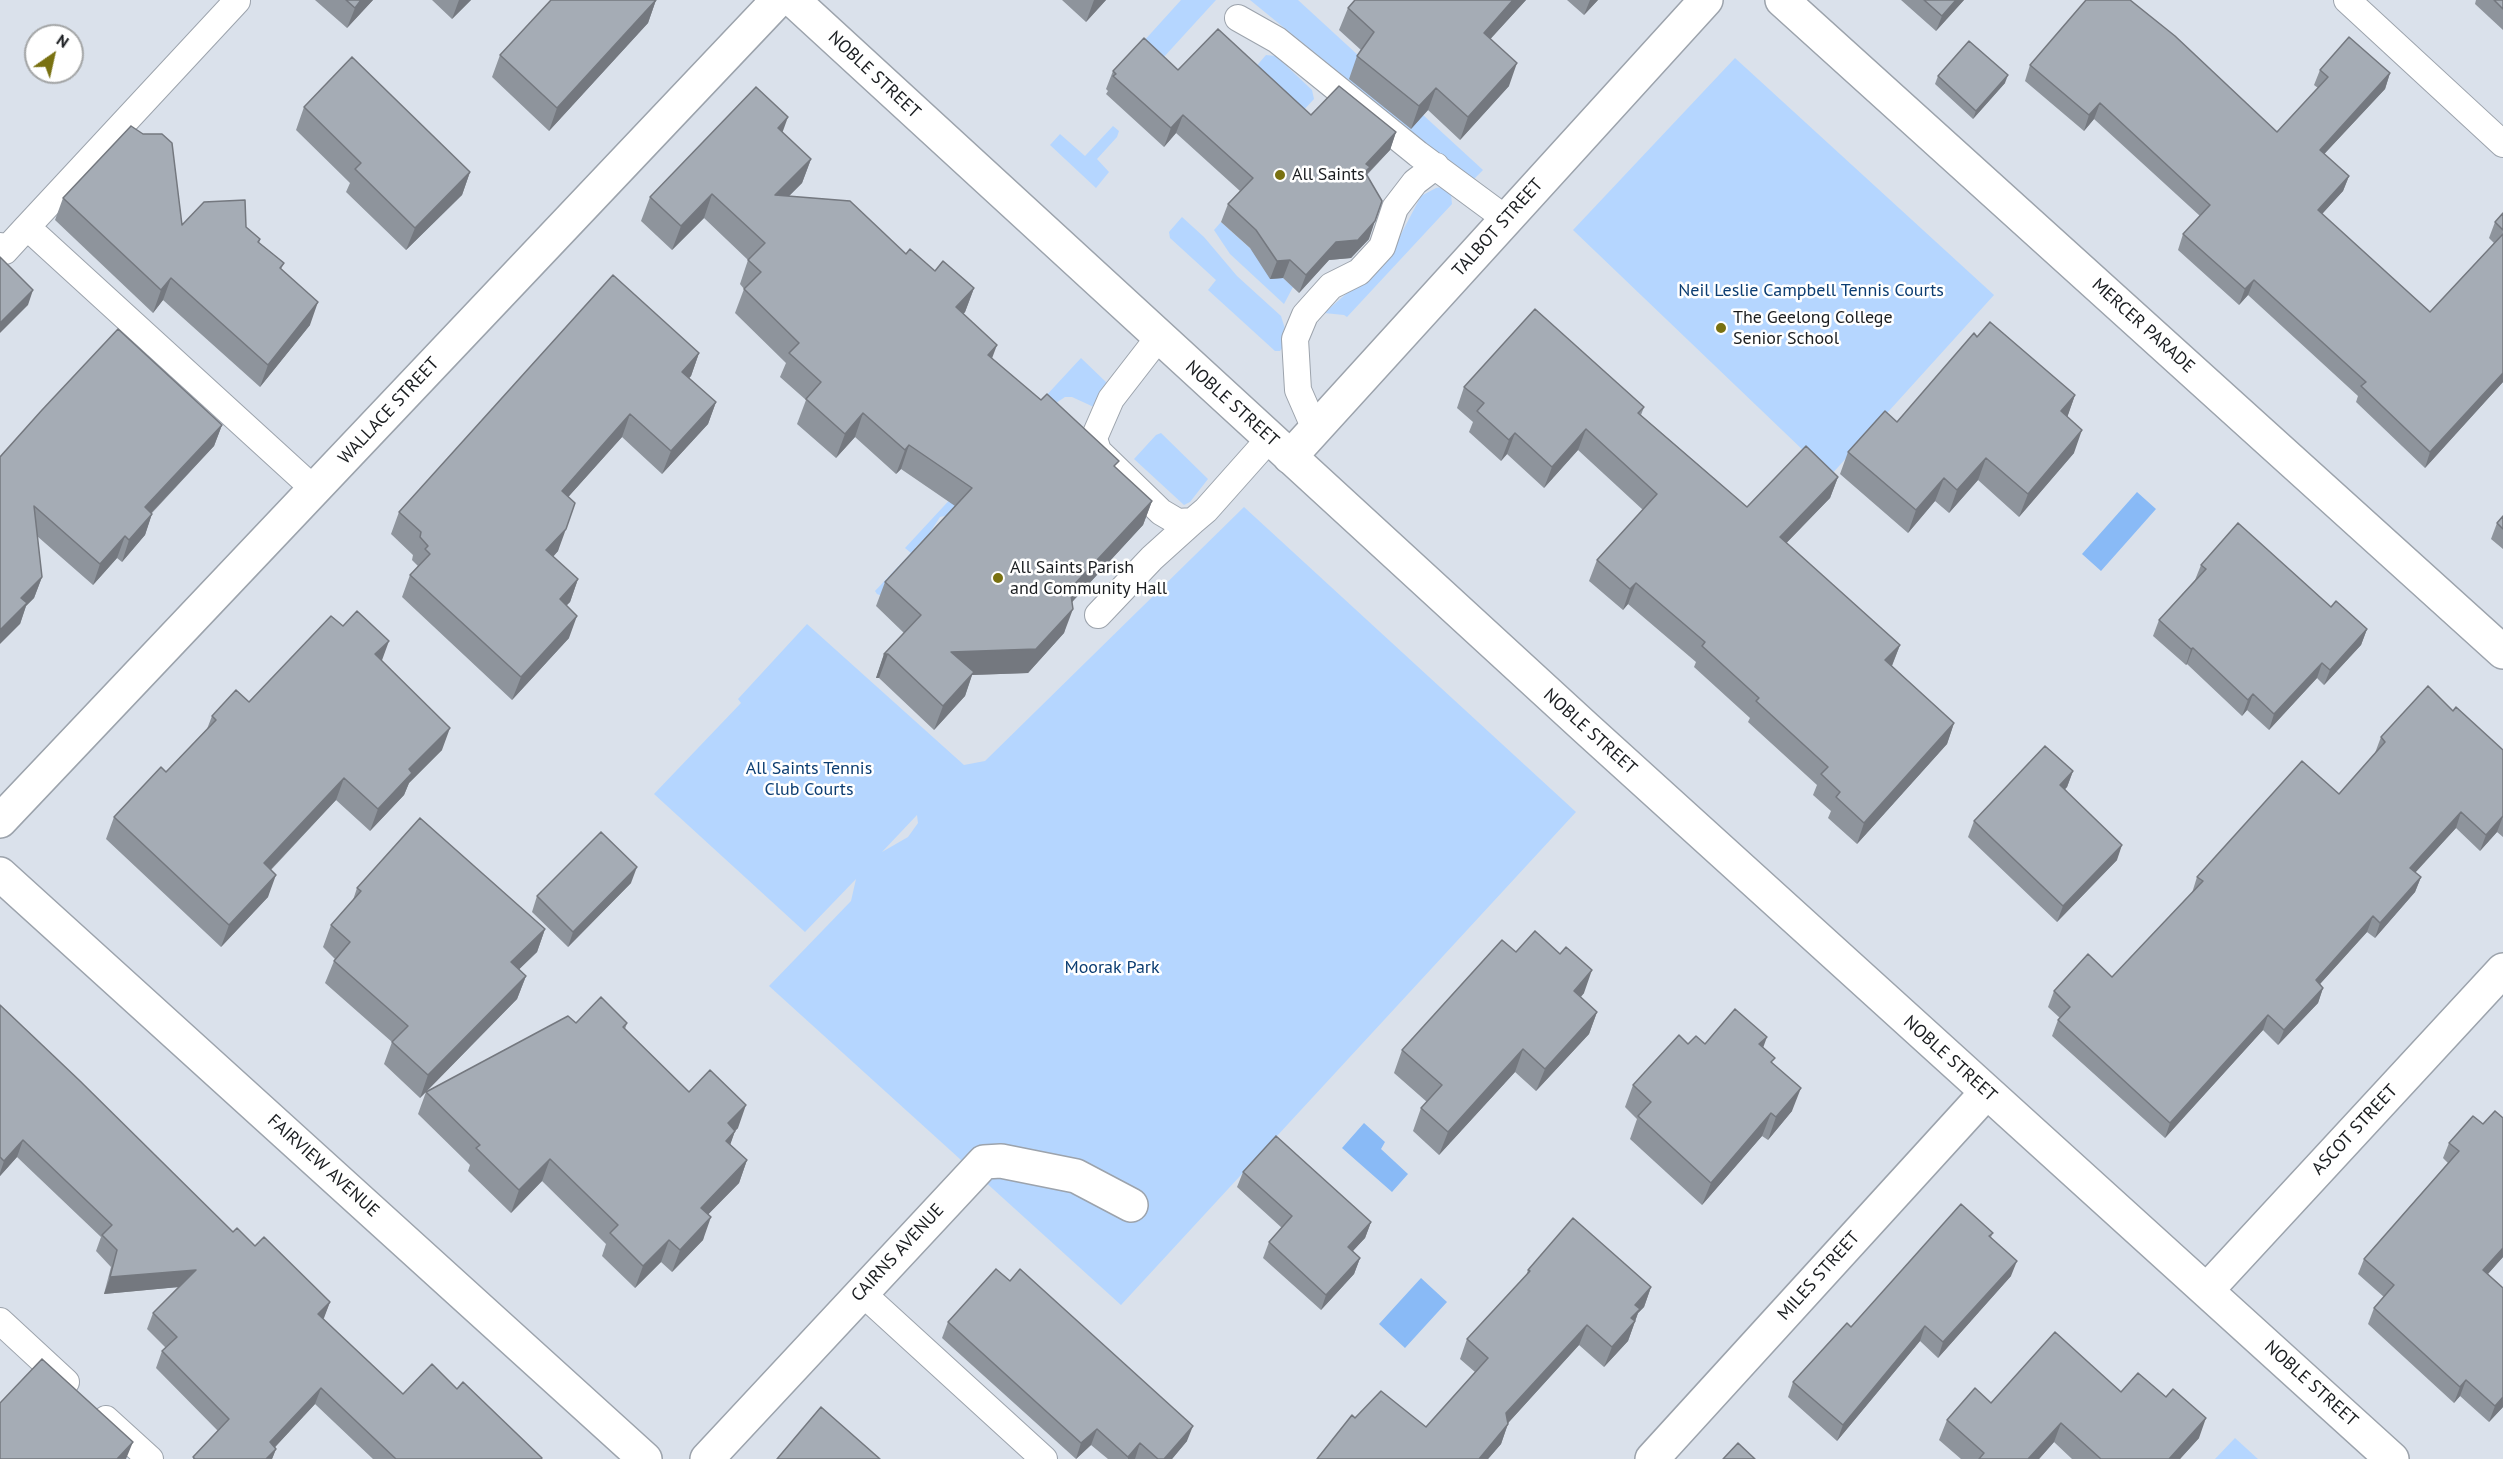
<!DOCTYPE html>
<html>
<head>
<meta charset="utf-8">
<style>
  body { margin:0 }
  #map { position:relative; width:2503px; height:1459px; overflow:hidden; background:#dae1eb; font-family:"PT Sans",sans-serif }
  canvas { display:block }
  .north { position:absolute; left:24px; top:24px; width:60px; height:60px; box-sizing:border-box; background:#fff; border:2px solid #a3a5a6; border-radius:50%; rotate:34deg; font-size:16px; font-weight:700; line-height:24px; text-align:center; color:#1a1d20 }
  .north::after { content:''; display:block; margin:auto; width:21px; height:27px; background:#797111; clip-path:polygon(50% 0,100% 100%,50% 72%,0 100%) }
</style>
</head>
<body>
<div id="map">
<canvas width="2503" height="1459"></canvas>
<div class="north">N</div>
</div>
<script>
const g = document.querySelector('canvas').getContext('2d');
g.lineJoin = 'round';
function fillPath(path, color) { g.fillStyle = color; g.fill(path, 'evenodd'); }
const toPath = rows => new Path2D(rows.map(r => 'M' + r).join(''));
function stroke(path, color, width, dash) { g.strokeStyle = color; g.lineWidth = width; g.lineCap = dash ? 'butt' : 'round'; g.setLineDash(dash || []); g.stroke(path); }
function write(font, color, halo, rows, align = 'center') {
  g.font = font + ' "PT Sans",sans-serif'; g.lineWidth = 5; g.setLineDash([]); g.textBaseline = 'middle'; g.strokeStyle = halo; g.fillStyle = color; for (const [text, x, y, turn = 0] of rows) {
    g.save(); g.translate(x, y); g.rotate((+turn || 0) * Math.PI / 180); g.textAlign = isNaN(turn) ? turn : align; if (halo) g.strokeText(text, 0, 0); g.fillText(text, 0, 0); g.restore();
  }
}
fillPath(toPath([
  [1181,0,1216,0,1152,70,1133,53],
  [1250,0,1298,0,1483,170,1472,181],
  [1266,55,1276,56,1312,90,1314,99,1301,113,1253,70],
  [1735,58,1994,295,1830,476,1573,230],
  [1113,126,1119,131,1117,137,1097,159,1109,172,1096,188,1050,145,1060,134,1085,156],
  [1442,187,1451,194,1452,204,1347,317,1344,315,1324,313,1389,257,1421,196,1436,188],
  [1182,217,1204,237,1237,276,1281,316,1286,332,1285,345,1280,351,1275,351,1208,290,1216,280,1170,238,1169,232],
  [1221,222,1293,287,1284,304,1230,254,1214,230],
  [1081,358,1106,382,1102,400,1096,408,1072,397,1065,397,1056,403,964,512,940,517,929,534,915,548,920,560,885,597,877,594,875,591,911,553,905,548],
  [1161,433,1208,479,1190,502,1184,505,1134,459,1156,435],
  [1244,507,1576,812,1121,1305,769,986,851,901,856,879,805,932,654,794,741,703,738,699,807,624,964,765,985,761],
  [917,815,918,823,908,837,882,852],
  [2235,1438,2258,1459,2215,1459]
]), '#b5d6ff');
fillPath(toPath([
  [2137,492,2156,509,2101,571,2082,554],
  [1364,1123,1385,1142,1381,1149,1408,1174,1392,1192,1342,1148],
  [1421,1278,1447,1302,1405,1348,1379,1324]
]), '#89baf6');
const service = toPath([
  [2347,0,2503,144],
  [237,1,27,227,315,490],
  [1238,18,1277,40,1418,154,1506,219],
  [0,246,5,251,27,227],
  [1159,337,1111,399,1094,438,1098,451,1161,512,1178,522,1193,521,1206,510,1270,438],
  [1315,429,1298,390,1295,339,1305,315,1331,286,1359,272,1382,247,1395,208,1415,182,1436,166],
  [1098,615,1152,558,1193,521],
  [861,1292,1044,1459],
  [0,1321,66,1382],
  [106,1419,150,1459]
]);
const minor = toPath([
  [1782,0,2503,652],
  [1290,457,1706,0],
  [0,821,778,0],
  [0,874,645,1459],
  [2207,1290,2503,970],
  [707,1459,984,1162,1001,1161,1076,1176,1131,1205],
  [1652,1459,1986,1093]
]);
const tertiary = toPath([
  [793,0,1587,729,2392,1459]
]);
stroke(service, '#9ca3ac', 28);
stroke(minor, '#9ca3ac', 36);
stroke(tertiary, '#9ca3ac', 36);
stroke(service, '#fff', 26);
stroke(minor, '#fff', 33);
stroke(tertiary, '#fff', 33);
fillPath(toPath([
  [315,0,373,0,347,28],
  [432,0,471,0,452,19],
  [656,0,648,23,549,131,492,77,500,55],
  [1062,0,1106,0,1086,22],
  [1355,0,1526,0,1490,39,1509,86,1460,140,1428,110,1411,129,1349,79,1357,56,1361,50,1339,30,1348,8],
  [1567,0,1598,0,1584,15],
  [1901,0,1964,0,1936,31],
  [2476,0,2503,0,2503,30,2475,4],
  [2030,65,2277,132,2318,88,2314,85,2320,70,2390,73,2385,89,2324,154,2349,176,2343,191,2322,214,2430,312,2494,243,2489,238,2495,222,2503,213,2503,382,2425,468,2356,402,2358,396,2248,295,2239,305,2178,250,2183,234,2200,216,2094,119,2084,131,2025,81],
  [1178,70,1311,115,1396,132,1390,150,1367,175,1369,239,1351,258,1329,260,1299,293,1283,278,1270,279,1250,248,1221,222,1228,204,1240,191,1176,133,1164,147,1106,94,1108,91,1106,89,1113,71],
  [1938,76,2005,83,1973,119,1935,84],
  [304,107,470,172,462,195,406,250,346,192,350,183,296,130],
  [782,132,811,159,802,183,789,196,906,254,935,271,974,288,965,312,963,314,992,358,1152,501,1143,525,1072,602,1064,633,1028,673,972,675,965,696,934,730,879,678,876,678,884,654,904,633,876,606,885,582,955,506,901,469,896,474,855,437,836,458,797,424,806,400,780,377,786,363,735,313,744,289,740,284,748,260,704,218,672,250,641,221,650,197],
  [63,198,182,225,246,227,260,239,259,243,284,263,281,269,310,325,260,387,163,300,153,313,55,220],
  [1977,337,2075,395,2067,417,2074,453,2019,517,1978,480,1949,513,1935,501,1908,533,1840,474,1848,452,1897,422],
  [699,353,691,376,689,378,716,402,708,424,662,474,622,437,568,497,558,551,553,557,578,579,570,602,566,605,569,638,512,700,402,597,410,575,418,566,412,560,413,555,391,534,399,512],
  [1464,387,1644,407,1641,415,1747,507,1838,477,1830,498,1786,543,1900,645,1892,666,1954,723,1947,744,1857,844,1828,818,1831,811,1813,795,1817,785,1748,722,1750,718,1694,667,1696,662,1628,604,1623,610,1589,581,1597,560,1643,510,1578,450,1544,488,1507,454,1501,461,1469,432,1473,422,1457,408],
  [222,425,214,446,152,513,145,535,122,562,117,558,93,585,37,536,42,577,34,598,26,606,20,624,0,457],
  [2503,516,2503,549,2491,539,2497,523],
  [2201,565,2331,607,2367,629,2361,645,2324,685,2317,678,2269,730,2247,710,2242,716,2187,664,2186,665,2153,636,2159,620,2195,580],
  [381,661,442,750,409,783,404,795,370,831,336,800,271,870,268,897,221,947,106,839,114,817,166,772,207,729,212,716,249,702],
  [2453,711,2503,750,2503,837,2497,832,2480,851,2456,828,2415,872,2421,877,2415,892,2375,938,2367,932,2320,984,2323,988,2318,1003,2278,1045,2263,1030,2165,1138,2052,1036,2058,1020,2060,1018,2048,1007,2054,991,2112,977,2192,893,2197,877,2339,794,2375,753,2381,737],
  [2073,771,2067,787,2065,789,2117,860,2057,922,1968,837,1974,821],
  [631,883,568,947,532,912,537,896],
  [357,888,545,929,537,952,519,969,526,976,517,999,420,1098,384,1064,392,1042,325,983,334,961,335,959,323,947,331,925,353,900],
  [1516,952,1584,993,1581,997,1597,1012,1589,1034,1536,1091,1515,1072,1439,1155,1413,1131,1421,1108,1427,1102,1394,1073,1402,1050],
  [0,1005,233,1232,255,1246,330,1302,323,1319,403,1394,457,1389,542,1459,373,1459,315,1404,275,1447,276,1449,272,1459,193,1459,193,1457,218,1431,156,1368,162,1351,166,1348,147,1329,153,1313,178,1287,104,1294,111,1267,96,1251,101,1237,17,1157,0,1176],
  [576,1023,627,1023,625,1029,689,1092,738,1128,735,1131,730,1144,747,1160,739,1183,708,1214,703,1240,672,1272,661,1262,635,1288,602,1256,606,1244,542,1181,511,1213,468,1171,470,1165,418,1114,426,1092],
  [1688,1044,1763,1047,1773,1064,1792,1111,1768,1140,1762,1136,1702,1205,1630,1139,1637,1119,1625,1107,1633,1085],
  [2503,1118,2503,1257,2488,1274,2503,1288,2503,1407,2489,1422,2460,1396,2454,1403,2368,1324,2374,1308,2384,1297,2358,1274,2364,1259,2448,1163,2443,1158,2449,1143,2483,1124],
  [1243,1172,1371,1222,1365,1238,1352,1251,1360,1258,1354,1274,1321,1310,1263,1258,1269,1242,1282,1228,1237,1187],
  [1993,1233,1991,1237,2011,1276,1938,1358,1920,1341,1837,1441,1788,1397,1793,1382,1851,1327],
  [1528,1270,1651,1287,1644,1307,1638,1313,1628,1341,1604,1367,1579,1345,1508,1423,1501,1444,1488,1459,1317,1459,1426,1427,1475,1372,1460,1359,1467,1339,1526,1276],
  [948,1322,1187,1441,1172,1459,1108,1459,1091,1445,1076,1459,942,1338],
  [2121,1392,2199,1438,2180,1459,2072,1459,2054,1442,2039,1459,1961,1459,1939,1440,1947,1420,1991,1403]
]), '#8e949c');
fillPath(toPath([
  [361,0,373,0,347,28,355,8],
  [459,0,471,0,452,19],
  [656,0,648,23,549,131,557,108],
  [1094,0,1106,0,1086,22],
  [1513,0,1526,0,1475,56,1484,33],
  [1590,0,1598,0,1584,15],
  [1956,0,1964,0,1936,31,1942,16],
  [1517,63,1509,86,1460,140,1468,117],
  [2390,73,2385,89,2314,165,2320,150],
  [2008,75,2005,83,1973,119,1976,111],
  [1436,88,1428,110,1411,129,1419,106],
  [2100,103,2094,119,2084,131,2089,115],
  [1183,115,1176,133,1164,147,1171,128],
  [788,117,779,142,778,128],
  [1396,132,1390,150,1367,174,1363,185,1366,164],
  [811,159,802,183,766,219,775,195],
  [470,172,462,195,406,250,415,228],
  [2349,176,2343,191,2312,225,2318,210],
  [712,194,704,218,672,250,681,226],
  [1375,221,1369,239,1351,258,1329,260,1299,293,1306,275,1336,242],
  [1290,260,1283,278,1270,279,1277,261],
  [171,278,163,300,153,313,161,290],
  [2254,280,2248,295,2239,305,2245,289],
  [974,288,965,312,948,331,956,307],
  [33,290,28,305,0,333,0,323],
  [318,302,310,325,260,387,268,365],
  [997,345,988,369,988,355],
  [699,353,691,376,674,394,682,372],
  [2503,373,2503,382,2425,468,2430,452],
  [2075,395,2067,418,2061,411],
  [716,402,708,424,662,474,671,451],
  [863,413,855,437,836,458,845,434],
  [630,414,622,437,553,514,562,491],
  [222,425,214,446,137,528,145,507],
  [1586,429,1578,450,1544,488,1552,467],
  [2082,430,2074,453,2019,517,2028,494],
  [1515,433,1507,454,1501,461,1509,440],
  [909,445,901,469,896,474,905,450],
  [1986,458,1978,480,1949,513,1957,490],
  [1838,477,1830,498,1772,558,1780,537],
  [1944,478,1935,501,1908,533,1916,510],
  [1152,501,1143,525,1062,613,1070,589],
  [152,514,145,535,122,562,129,540],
  [566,529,558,551,538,573,546,550],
  [125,536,117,558,93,585,100,564],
  [42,577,34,598,26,606,20,624,0,644,0,630,21,598],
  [578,579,570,602,551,622,560,599],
  [1636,583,1628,604,1623,610,1630,589],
  [1073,609,1064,633,1028,673,972,675,965,696,934,730,943,706,951,652],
  [577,616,569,638,512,700,521,677],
  [2367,629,2361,645,2324,685,2330,670],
  [389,641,381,663,375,654],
  [1900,645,1892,665,1878,681,1885,660],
  [2193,648,2187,664,2186,665,2191,649],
  [884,654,888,654,879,678,876,678],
  [2322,663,2317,678,2269,730,2274,714],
  [2253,694,2247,710,2242,716,2248,700],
  [1954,723,1947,744,1857,844,1864,823],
  [450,728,442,750,409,783,404,795,370,831,378,809,409,769],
  [2073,771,2067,787,2054,801,2060,785],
  [344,778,336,800,256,885,264,863],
  [2461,812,2456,828,2405,884,2410,868],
  [2503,816,2497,832,2480,851,2486,835],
  [2122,845,2117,860,2057,922,2063,906],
  [637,867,631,883,568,947,573,932],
  [276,875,268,897,221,947,229,925],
  [2421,877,2415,892,2375,938,2380,923],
  [2373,916,2367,932,2310,995,2316,980],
  [545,929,537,952,503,985,511,962],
  [1592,970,1584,993,1566,1013,1574,991],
  [526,976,517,999,420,1098,428,1075],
  [2323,988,2318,1003,2278,1045,2284,1030],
  [1597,1012,1589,1034,1536,1091,1545,1069],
  [2268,1015,2263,1030,2165,1138,2170,1123],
  [1767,1037,1759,1059,1759,1044],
  [1523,1049,1515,1072,1439,1155,1448,1132],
  [1801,1088,1792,1111,1768,1140,1776,1117],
  [746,1105,738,1128,720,1146,728,1123],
  [1771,1113,1762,1136,1702,1205,1711,1183],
  [735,1131,727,1154,726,1141],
  [23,1140,17,1157,0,1176,0,1173,4,1161],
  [550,1159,542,1181,511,1213,519,1190],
  [747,1160,739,1183,693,1230,701,1208],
  [711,1217,703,1240,672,1272,680,1250],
  [1371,1222,1365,1238,1342,1263,1348,1247],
  [669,1240,661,1262,635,1288,643,1266],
  [2503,1248,2503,1257,2477,1286,2483,1270],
  [1360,1258,1354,1274,1321,1310,1326,1295],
  [2017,1261,2011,1276,1938,1358,1943,1342],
  [196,1270,190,1286,104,1294,110,1277],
  [1651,1287,1644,1307,1638,1313,1628,1341,1604,1367,1612,1347,1635,1305],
  [330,1302,324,1318,312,1331,318,1314],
  [1587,1325,1579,1345,1499,1433,1506,1413],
  [1925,1326,1920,1341,1837,1441,1843,1425],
  [2466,1380,2460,1396,2454,1403,2460,1387],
  [321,1388,315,1404,264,1459,270,1442],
  [2503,1397,2503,1407,2489,1422,2495,1406],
  [2206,1418,2199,1438,2180,1459,2169,1459],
  [2061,1423,2054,1442,2039,1459,2028,1459],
  [1508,1424,1501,1444,1488,1459,1479,1459],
  [1193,1426,1187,1441,1172,1459,1164,1459],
  [1097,1429,1091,1445,1076,1459,1081,1443],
  [133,1442,126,1459,117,1459],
  [1140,1443,1135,1459,1128,1459,1128,1457],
  [276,1449,272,1459,266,1459]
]), '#74787f');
const building = toPath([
  [346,0,361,0,355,8,346,0],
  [551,0,656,0,557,108,500,55,551,0],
  [1355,0,1513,0,1484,33,1517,63,1468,117,1436,88,1419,106,1357,56,1374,32,1348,8,1355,0],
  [1924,0,1956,0,1942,16,1924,0],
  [2086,0,2130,0,2175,36,2277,132,2328,77,2320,70,2349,37,2390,73,2320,150,2349,176,2318,210,2430,312,2503,234,2503,373,2430,452,2361,386,2366,382,2254,280,2245,289,2183,234,2210,205,2100,103,2089,115,2030,65,2086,0],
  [2494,0,2503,0,2503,9,2494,0],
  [1218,29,1311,115,1339,86,1396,132,1366,164,1370,167,1365,172,1382,201,1375,221,1358,240,1336,242,1306,275,1290,260,1277,261,1256,230,1228,204,1253,178,1183,115,1171,128,1113,76,1116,74,1113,71,1144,38,1178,70,1218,29],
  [1969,41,2008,75,1976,111,1938,76,1969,41],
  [352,57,470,172,415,228,355,169,361,163,304,107,352,57],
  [756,87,788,117,778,128,811,159,775,195,850,201,906,254,910,249,935,271,943,261,974,288,956,307,997,345,988,355,1041,400,1047,394,1119,461,1114,466,1152,501,1070,589,1073,609,1036,649,951,652,974,672,943,706,888,654,884,654,921,615,885,582,972,488,909,445,905,450,863,413,845,434,806,399,821,382,789,353,799,343,744,289,761,272,748,260,765,243,712,194,681,226,650,197,756,87],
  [131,126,143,134,162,134,172,143,182,225,204,202,245,200,246,227,260,239,258,242,284,263,280,268,318,302,268,365,171,278,161,290,63,198,131,126],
  [2503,213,2503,230,2495,222,2503,213],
  [0,257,33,290,0,323,0,257],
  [613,275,699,353,682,372,716,402,671,451,630,414,562,491,575,503,566,529,546,550,578,579,560,599,577,616,521,677,410,575,430,554,425,549,428,546,420,537,421,532,399,512,613,275],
  [1535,309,1644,407,1638,413,1747,507,1806,446,1838,477,1780,537,1900,645,1885,660,1954,723,1864,823,1836,797,1840,792,1821,774,1828,767,1756,701,1759,698,1702,646,1705,642,1636,583,1630,589,1597,560,1657,494,1586,429,1552,467,1515,433,1509,440,1477,411,1484,403,1464,387,1535,309],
  [1990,322,2075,395,2061,411,2082,430,2028,494,1986,458,1957,490,1944,478,1916,510,1848,452,1885,411,1897,422,1974,333,1977,337,1990,322],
  [118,329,222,425,145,507,152,514,129,540,125,536,100,564,34,506,42,577,21,598,27,603,0,630,0,457,42,410,118,329],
  [2503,516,2503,529,2497,523,2503,516],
  [2238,523,2331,607,2336,601,2367,629,2330,670,2322,663,2274,714,2253,694,2248,700,2193,648,2191,649,2159,620,2206,569,2201,565,2238,523],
  [357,611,389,641,375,654,450,728,409,769,412,773,378,809,344,778,264,863,276,875,229,925,114,817,161,767,166,772,216,720,212,716,236,690,249,702,331,616,343,626,357,611],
  [2428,686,2453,711,2456,707,2503,750,2503,816,2486,835,2461,812,2410,868,2421,877,2380,923,2373,916,2316,980,2323,988,2284,1030,2268,1015,2170,1123,2058,1020,2070,1007,2054,991,2088,954,2112,977,2203,881,2197,877,2302,761,2339,794,2385,742,2381,737,2428,686],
  [2045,746,2073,771,2060,785,2122,845,2063,906,1974,821,2045,746],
  [420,818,545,929,511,962,526,976,428,1075,392,1042,408,1026,334,961,350,942,331,925,361,891,357,888,420,818],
  [601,832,637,867,573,932,537,896,601,832],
  [1535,931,1560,954,1566,947,1592,970,1574,991,1597,1012,1545,1069,1523,1049,1448,1132,1421,1108,1442,1085,1402,1050,1502,940,1516,952,1535,931],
  [601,997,627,1023,623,1027,689,1092,710,1070,746,1105,728,1123,735,1131,726,1141,747,1160,701,1208,711,1217,680,1250,669,1240,643,1266,610,1233,618,1225,550,1159,519,1190,476,1148,480,1145,426,1092,568,1016,576,1023,601,997],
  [0,1005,79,1080,233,1232,237,1228,255,1246,264,1237,330,1302,318,1314,403,1394,432,1364,457,1389,463,1382,542,1458,541,1459,396,1459,321,1388,270,1442,276,1449,266,1459,195,1459,193,1457,229,1419,162,1351,177,1337,153,1313,196,1270,110,1277,117,1250,102,1235,112,1225,23,1140,4,1161,0,1157,0,1005],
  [1735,1009,1767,1037,1759,1044,1775,1058,1771,1062,1801,1088,1776,1117,1771,1113,1711,1183,1638,1116,1651,1102,1633,1085,1679,1035,1688,1044,1696,1036,1705,1044,1735,1009],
  [2495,1111,2503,1118,2503,1248,2483,1270,2503,1288,2503,1397,2495,1406,2466,1380,2460,1387,2374,1308,2394,1285,2364,1259,2459,1151,2449,1143,2473,1116,2483,1124,2495,1111],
  [1276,1136,1371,1222,1348,1247,1360,1258,1326,1295,1269,1242,1292,1216,1243,1172,1276,1136],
  [1961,1204,1993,1233,1989,1236,2017,1261,1943,1342,1925,1326,1843,1425,1793,1382,1847,1323,1851,1327,1961,1204],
  [1573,1218,1651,1287,1635,1305,1640,1309,1631,1318,1635,1321,1612,1347,1587,1325,1506,1413,1508,1424,1479,1459,1317,1459,1352,1415,1355,1418,1381,1391,1426,1427,1488,1358,1467,1339,1530,1271,1528,1270,1573,1218],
  [996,1269,1010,1281,1020,1269,1193,1426,1164,1459,1158,1459,1140,1443,1128,1457,1097,1429,1081,1443,948,1322,996,1269],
  [2055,1332,2121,1392,2138,1373,2166,1397,2173,1389,2206,1418,2169,1459,2101,1459,2061,1423,2028,1459,1979,1459,1984,1453,1947,1420,1975,1388,1991,1403,2055,1332],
  [42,1359,133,1442,117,1459,0,1459,0,1403,42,1359],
  [821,1407,880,1459,777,1459,821,1407],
  [1738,1443,1755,1459,1723,1459,1738,1443]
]);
fillPath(building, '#a5acb5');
stroke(building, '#74787f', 1.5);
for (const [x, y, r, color] of [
  [1280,175,6,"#797111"],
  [1721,328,6,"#797111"],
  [998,578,6,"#797111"]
]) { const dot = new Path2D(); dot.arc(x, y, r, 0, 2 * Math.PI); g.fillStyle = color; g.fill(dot); stroke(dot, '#fff', 2); }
write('18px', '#1a1d20', '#fff', [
  ["NOBLE STREET",874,75,43],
  ["TALBOT STREET",1498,228,-48],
  ["MERCER PARADE",2143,326,42],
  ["NOBLE STREET",1232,404,42],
  ["WALLACE STREET",389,411,-47],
  ["NOBLE STREET",1590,732,42],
  ["NOBLE STREET",1950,1059,42],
  ["ASCOT STREET",2355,1130,-47],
  ["FAIRVIEW AVENUE",323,1166,42],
  ["CAIRNS AVENUE",898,1253,-47],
  ["MILES STREET",1819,1276,-48],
  ["NOBLE STREET",2311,1384,42]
]);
write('18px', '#1a1d20', '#fff', [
  ["All Saints",1292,175],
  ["The Geelong College",1733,318],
  ["Senior School",1733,339],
  ["All Saints Parish",1010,568],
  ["and Community Hall",1010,589]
], 'left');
write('18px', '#0b3d72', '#fff', [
  ["Neil Leslie Campbell Tennis Courts",1811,291],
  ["All Saints Tennis",809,769],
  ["Club Courts",809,790],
  ["Moorak Park",1112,968]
]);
</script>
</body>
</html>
